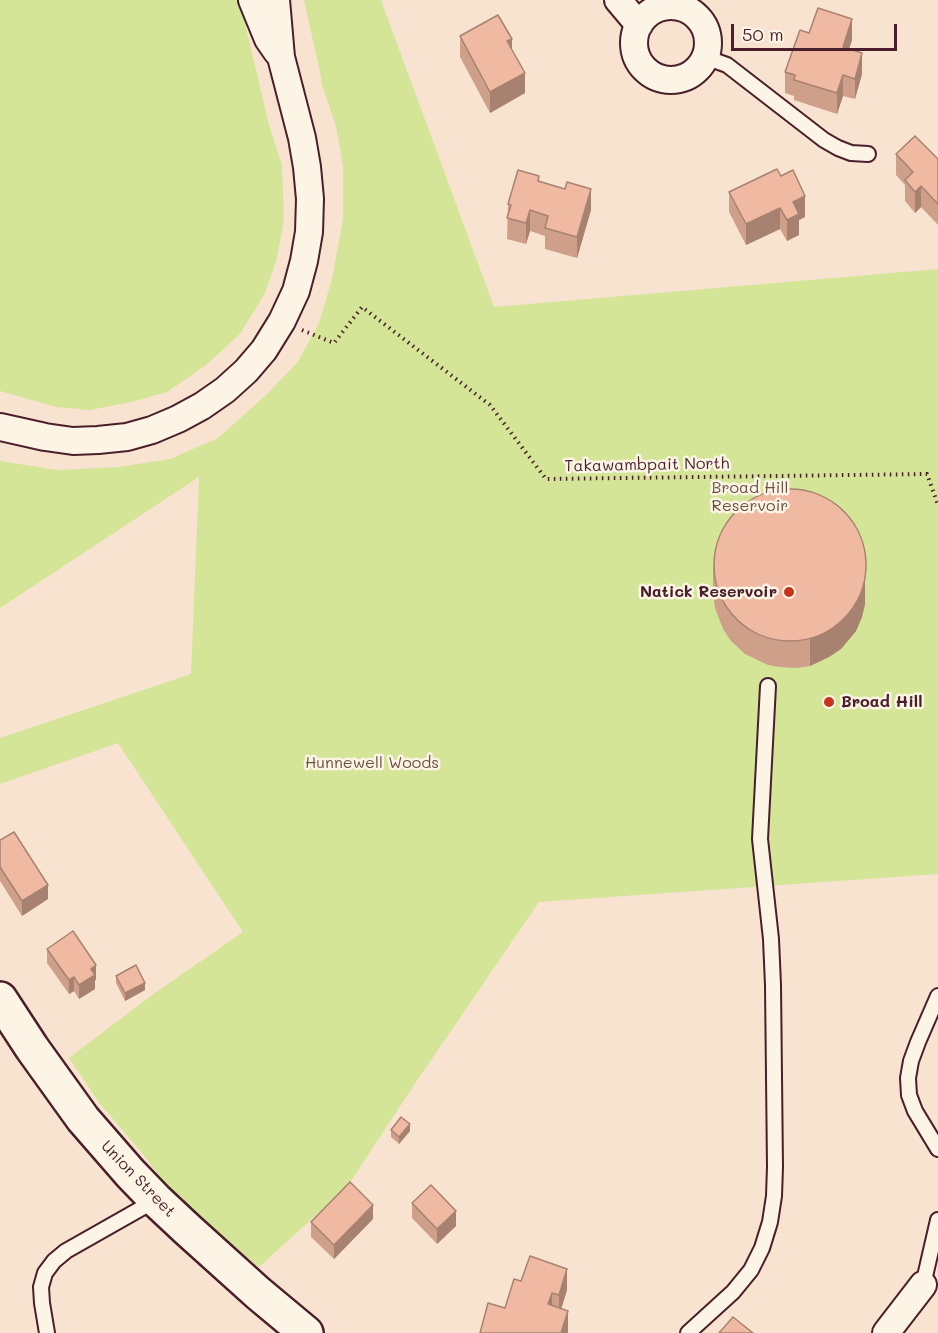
<!DOCTYPE html>
<html>
<head>
<meta charset="utf-8">
<style>
  body { margin:0 }
  #map { position:relative; width:938px; height:1333px; overflow:hidden; background:#f8e3d1; font-family:Mali,sans-serif }
  canvas { display:block }
  .scale { position:absolute; left:731px; top:24px; width:166px; height:27px; box-sizing:border-box; border:3px solid #4a1f2b; border-top:0; padding-left:8px; font-size:18px; line-height:21px; white-space:nowrap; color:#4a1f2b; -webkit-text-stroke:4px #fcf5e5; paint-order:stroke }
</style>
</head>
<body>
<div id="map">
<canvas width="938" height="1333"></canvas>
<div class="scale">50 m</div>
</div>
<script>
const g = document.querySelector('canvas').getContext('2d');
g.lineJoin = 'round';
function fillPath(path, color) { g.fillStyle = color; g.fill(path, 'evenodd'); }
const toPath = rows => new Path2D(rows.map(r => 'M' + r).join(''));
function stroke(path, color, width, dash) { g.strokeStyle = color; g.lineWidth = width; g.lineCap = dash ? 'butt' : 'round'; g.setLineDash(dash || []); g.stroke(path); }
function write(font, color, halo, rows, align = 'center') {
  g.font = font + ' Mali,sans-serif'; g.lineWidth = 5; g.setLineDash([]); g.textBaseline = 'middle'; g.strokeStyle = halo; g.fillStyle = color; for (const [text, x, y, turn = 0] of rows) {
    g.save(); g.translate(x, y); g.rotate((+turn || 0) * Math.PI / 180); g.textAlign = isNaN(turn) ? turn : align; if (halo) g.strokeText(text, 0, 0); g.fillText(text, 0, 0); g.restore();
  }
}
fillPath(toPath([
  [0,0,242,0,246,28,269,125,282,165,284,219,277,258,265,293,240,334,205,366,167,392,131,402,90,410,56,407,0,391],
  [304,0,381,0,494,307,938,269,938,874,539,902,414,1085,347,1187,259,1267,209,1226,167,1186,142,1153,100,1104,69,1058,152,995,243,932,118,743,0,784,0,738,191,674,199,477,0,608,0,461,58,470,118,467,170,459,218,438,266,395,297,363,319,323,332,279,343,219,343,166,336,126,322,85,320,72]
]), '#d4e598');
const lane = toPath([
  [705,57,727,65,824,140,838,148,851,153,868,154],
  [938,996,918,1042,911,1061,908,1078,909,1095,915,1111,938,1149],
  [923,1285,938,1220],
  [47,1333,42,1303,41,1287,45,1273,54,1261,66,1251,156,1200],
  [688,1333,733,1292,751,1270,762,1248,770,1222,774,1196,775,1167,773,985,771,939,760,839,768,686]
]);
const street = toPath([
  [252,0,268,39,277,52],
  [618,0,639,25],
  '634 43a37 37 0 1 1 74 0a37 37 0 1 1-74 0Z',
  [0,427,45,437,73,441,98,440,127,437,152,430,178,419,202,406,225,390,246,371,264,350,282,321,296,291,304,261,309,232,310,199,307,167,302,138,281,57,276,0],
  [886,1333,923,1285]
]);
const secondary = toPath([
  [0,999,32,1048,83,1119,130,1173,156,1200,187,1229,258,1293,306,1333]
]);
stroke(lane, '#4a1f2b', 18);
stroke(street, '#4a1f2b', 30);
stroke(secondary, '#4a1f2b', 38);
stroke(toPath([
  [302,330,334,343,362,307,490,405,546,479,927,474,938,505]
]), '#4a1f2b', 4, [1.5, 4.5]);
stroke(lane, '#fcf5e5', 14);
stroke(street, '#fcf5e5', 26);
stroke(secondary, '#fcf5e5', 33);
fillPath(toPath([
  [809,33,852,40,849,49,862,74,855,99,843,96,837,114,794,100,794,96,785,93,785,72],
  [460,36,512,49,525,93,490,113,460,57],
  [896,154,938,159,938,225,921,207,915,213,905,201,905,185,896,175],
  [539,181,591,210,577,258,545,249,545,236,530,231,526,244,507,239,508,204],
  [729,192,805,217,799,220,799,235,787,241,780,229,746,245,729,212],
  [713,566,865,604,862,617,856,631,841,649,829,657,810,666,797,668,779,667,768,665,745,654,731,641,723,629,715,608,713,593],
  [0,840,48,899,22,916,0,881],
  [47,949,96,979,95,981,95,989,79,999,74,991,69,994,47,963],
  [116,976,145,990,125,1001,116,983],
  [391,1130,410,1131,399,1144,391,1137],
  [412,1203,456,1226,437,1244,412,1218],
  [373,1219,334,1259,311,1237,311,1222],
  [521,1281,567,1290,561,1309,505,1308]
]), '#cea08a');
fillPath(toPath([
  [852,19,852,40,843,68,843,47],
  [512,39,512,60,507,41],
  [862,53,862,74,855,99,855,79],
  [525,73,525,93,490,113,490,92],
  [843,75,843,96,837,114,837,93],
  [921,186,921,207,915,213,915,192],
  [591,189,591,210,577,258,577,237],
  [805,196,805,217,799,220,799,235,787,241,787,220,793,202],
  [780,208,780,229,746,245,746,224],
  [530,210,530,231,526,244,526,223],
  [865,555,865,604,862,617,856,631,841,649,829,657,810,666,810,638],
  [48,885,48,899,22,916,22,901],
  [96,965,96,979,95,981,95,989,79,999,79,985,91,969],
  [74,977,74,991,69,994,69,980],
  [145,983,145,990,125,1001,125,993],
  [410,1124,410,1131,399,1144,399,1137],
  [373,1205,373,1219,334,1259,334,1245],
  [456,1211,456,1226,437,1244,437,1229],
  [567,1269,567,1290,559,1316,559,1295],
  [552,1293,552,1314,548,1304],
  [568,1311,568,1333,561,1333]
]), '#a78271');
const building = toPath([
  [818,8,852,19,843,47,862,53,855,79,843,75,837,93,794,80,795,75,785,72,800,30,809,33,818,8],
  [498,15,512,39,507,41,525,73,490,92,460,36,498,15],
  [915,136,938,159,938,204,921,186,915,192,905,180,913,172,896,154,915,136],
  [777,169,781,176,793,170,805,196,793,202,799,214,787,220,780,208,746,224,729,192,777,169],
  [518,170,539,176,538,181,565,189,567,182,591,189,577,237,545,228,548,216,530,210,526,223,507,218,511,205,508,204,518,170],
  '714 565a76 76 0 1 1 152 0a76 76 0 1 1-152 0Z',
  [14,832,48,885,22,901,0,867,0,840,14,832],
  [73,931,96,965,91,969,95,975,79,985,74,977,69,980,47,949,73,931],
  [136,965,145,983,125,993,116,976,136,965],
  [401,1117,410,1124,399,1137,391,1130,401,1117],
  [350,1182,373,1205,334,1245,311,1222,350,1182],
  [431,1185,456,1211,437,1229,412,1203,431,1185],
  [530,1256,567,1269,559,1295,552,1293,548,1304,568,1311,561,1333,480,1333,488,1303,505,1308,514,1279,521,1281,530,1256],
  [733,1317,753,1333,719,1333,733,1317]
]);
fillPath(building, '#efbaa1');
stroke(building, '#a78271', 1.5);
for (const [x, y, r, color] of [
  [789,592,6,"#c8321e"],
  [829,702,6,"#c8321e"]
]) { const dot = new Path2D(); dot.arc(x, y, r, 0, 2 * Math.PI); g.fillStyle = color; g.fill(dot); stroke(dot, '#fcf5e5', 2); }
write('16px', '#4a1f2b', '#fcf5e5', [
  ["Takawambpait North",647,465,-1],
  ["Union Street",138,1179,46]
]);
write('16px', '#6c5046', '#fcf5e5', [
  ["Broad Hill",750,488],
  ["Reservoir",750,506],
  ["Hunnewell Woods",372,763]
]);
write('bold 16px', '#4a1f2b', '#fcf5e5', [
  ["Natick Reservoir",777,592],
  ["Broad Hill",841,702,"left"]
], 'right');
</script>
</body>
</html>
